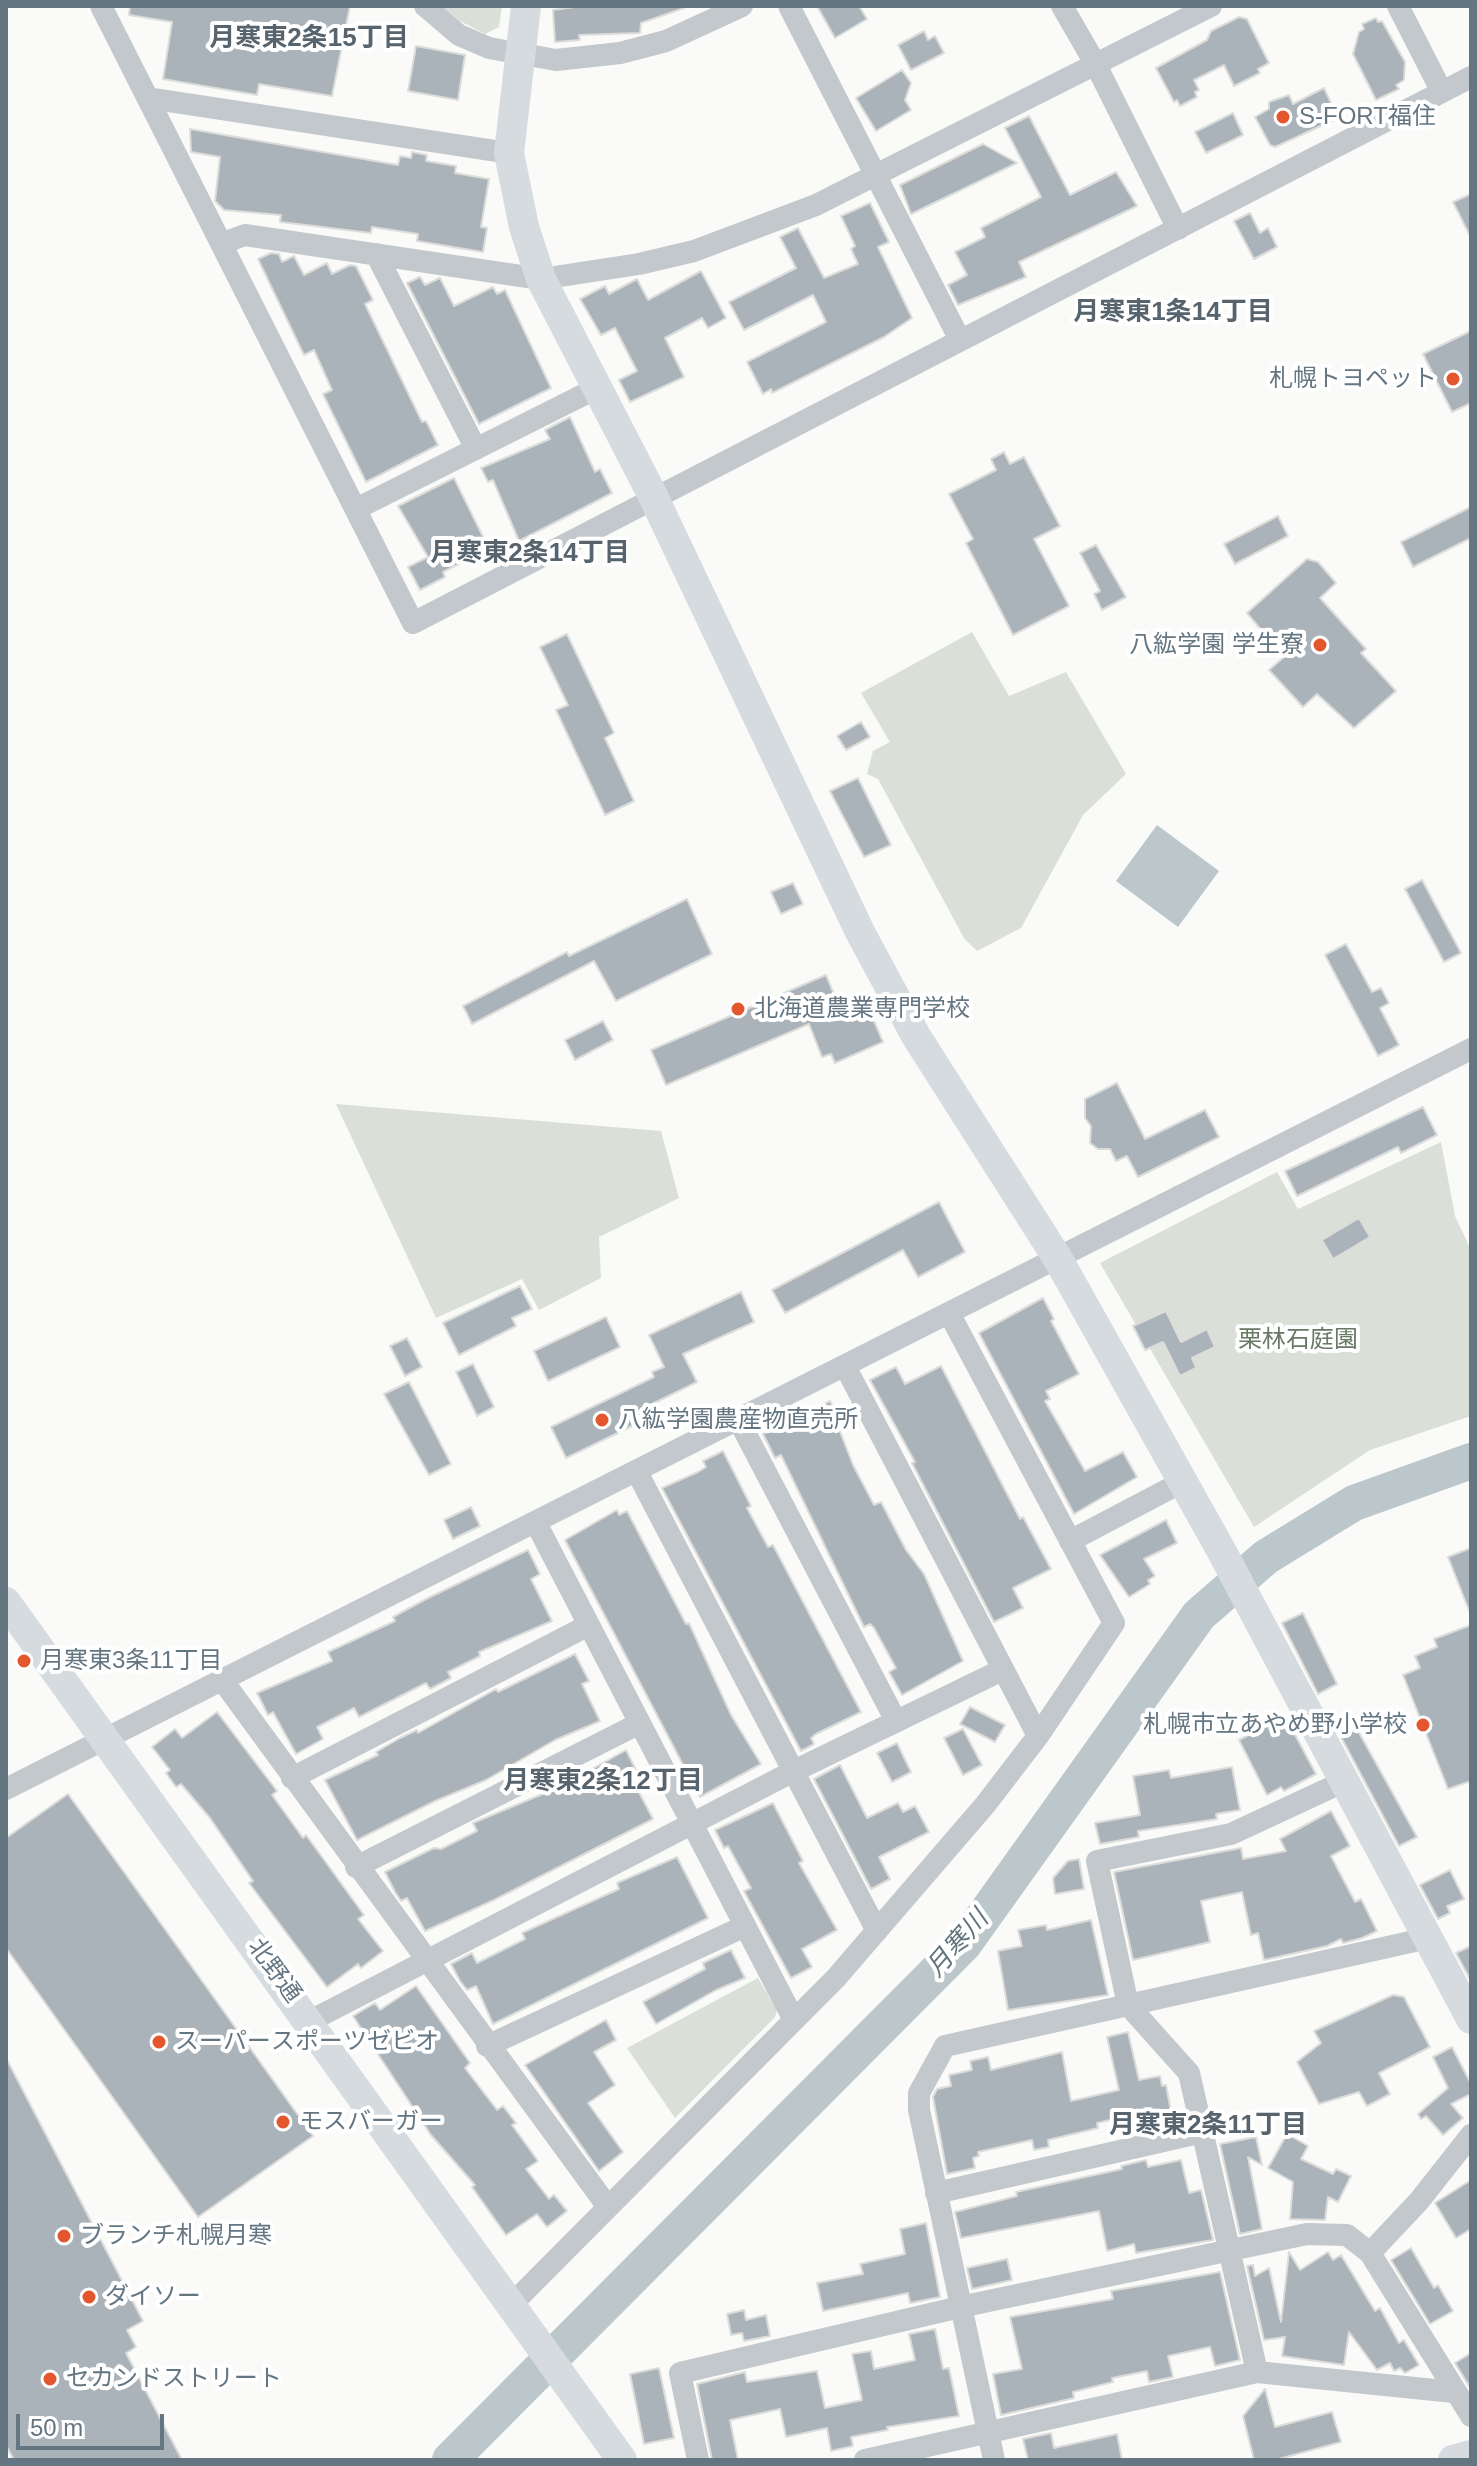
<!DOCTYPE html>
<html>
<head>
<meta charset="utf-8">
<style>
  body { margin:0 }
  #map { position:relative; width:1477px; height:2466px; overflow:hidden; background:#fafaf8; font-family:Helvetica,sans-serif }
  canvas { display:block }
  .frame { position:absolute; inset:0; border:8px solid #657683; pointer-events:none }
  .scale { position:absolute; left:16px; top:2414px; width:148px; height:36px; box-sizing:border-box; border:4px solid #657683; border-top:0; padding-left:10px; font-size:24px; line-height:28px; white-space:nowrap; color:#657683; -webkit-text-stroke:6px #fff; paint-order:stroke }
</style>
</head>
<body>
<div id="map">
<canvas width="1477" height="2466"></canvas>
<div class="frame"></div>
<div class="scale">50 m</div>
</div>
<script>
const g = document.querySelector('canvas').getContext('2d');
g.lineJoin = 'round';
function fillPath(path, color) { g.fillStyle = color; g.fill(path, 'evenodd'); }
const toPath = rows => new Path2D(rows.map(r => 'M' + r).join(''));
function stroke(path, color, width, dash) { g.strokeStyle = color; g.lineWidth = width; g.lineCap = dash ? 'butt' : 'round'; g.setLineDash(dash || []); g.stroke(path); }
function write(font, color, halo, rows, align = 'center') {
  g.font = font + ' Helvetica,"Noto Sans JP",sans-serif'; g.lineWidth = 8; g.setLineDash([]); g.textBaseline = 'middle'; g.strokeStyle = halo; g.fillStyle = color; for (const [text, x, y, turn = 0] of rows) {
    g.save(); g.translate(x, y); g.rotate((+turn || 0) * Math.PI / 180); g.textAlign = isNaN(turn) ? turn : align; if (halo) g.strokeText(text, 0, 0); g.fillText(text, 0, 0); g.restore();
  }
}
fillPath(toPath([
  [442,6,502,6,499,27,485,34,460,21],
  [972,632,1009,696,1066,672,1126,774,1083,815,1021,928,977,951,964,938,878,779,867,774,873,751,890,742,861,693],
  [336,1104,661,1131,679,1198,599,1237,601,1278,539,1310,522,1279,436,1318],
  [1441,1142,1455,1216,1471,1250,1471,1416,1370,1450,1254,1527,1100,1263,1277,1172,1298,1209],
  [758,1978,777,2010,775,2017,675,2118,627,2048]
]), '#dadfd7');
fillPath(toPath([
  [1157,825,1219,871,1178,927,1116,881]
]), '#bbc7cb');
stroke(toPath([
  [450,2460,964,1944,1199,1615,1266,1557,1354,1503,1471,1461]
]), '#bbc7cb', 36);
const building = toPath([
  [130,6,350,6,332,96,259,84,257,95,163,79,172,22,129,15,130,6],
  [582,6,683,6,684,8,641,23,640,33,579,35,580,40,555,42,553,10,582,6],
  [817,6,859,6,867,19,835,38,817,6],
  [1239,17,1247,19,1269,63,1258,69,1260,73,1234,86,1224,65,1194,80,1199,90,1195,92,1197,97,1180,106,1177,100,1174,102,1156,68,1207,40,1211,31,1239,17],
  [1376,18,1378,22,1382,21,1405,62,1404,80,1396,85,1399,89,1376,100,1353,54,1359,32,1364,29,1362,24,1376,18],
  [924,31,928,40,935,36,944,53,911,70,898,45,924,31],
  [416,46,465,55,458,100,408,91,416,46],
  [902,70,911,83,905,100,911,110,876,131,856,98,902,70],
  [1324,88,1338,118,1275,147,1270,145,1255,117,1269,109,1269,102,1289,95,1293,104,1324,88],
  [1233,113,1243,135,1206,153,1195,132,1233,113],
  [1029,116,1070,195,1116,172,1137,206,1019,262,1026,277,958,305,948,285,967,275,955,252,985,237,981,228,1041,197,1005,128,1029,116],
  [190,129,398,165,400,156,411,158,412,152,427,155,426,161,456,166,455,173,489,179,481,227,487,228,483,252,417,241,418,234,372,227,371,233,306,225,280,222,281,215,224,210,215,201,220,157,191,152,190,129],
  [983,144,1017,163,911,214,900,185,983,144],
  [1471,194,1471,238,1453,202,1471,194],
  [870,203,889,242,878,247,912,318,884,337,772,393,771,389,763,394,747,362,826,322,813,295,744,330,729,302,796,268,780,237,798,228,824,278,858,264,851,249,855,246,841,216,870,203],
  [1250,213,1260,233,1268,228,1277,247,1254,259,1234,221,1250,213],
  [271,253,279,254,282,262,294,256,304,275,327,263,332,274,350,265,356,266,373,300,365,304,422,422,426,421,438,445,366,482,323,394,332,390,314,350,304,355,258,259,271,253],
  [701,271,726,318,708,328,702,318,665,338,684,377,630,402,619,380,637,371,615,328,601,335,580,299,605,286,609,294,637,279,648,300,701,271],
  [420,277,425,285,440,278,454,306,493,287,497,294,505,290,551,388,479,424,407,283,420,277],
  [1471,331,1471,403,1452,412,1423,354,1471,331],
  [570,417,595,472,600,469,612,493,519,541,493,480,488,482,481,468,550,439,545,430,570,417],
  [1004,452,1010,464,1024,457,1060,526,1034,539,1069,606,1013,635,966,543,973,539,949,494,996,470,991,459,1004,452],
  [454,478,489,549,443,572,445,577,420,590,408,567,428,557,398,506,454,478],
  [1471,507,1471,538,1413,567,1401,542,1471,507],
  [1278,516,1288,536,1235,564,1224,544,1278,516],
  [1096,545,1126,597,1102,610,1094,594,1100,591,1080,553,1096,545],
  [1307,559,1318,562,1336,583,1320,598,1366,649,1361,653,1396,691,1354,728,1317,694,1303,707,1269,670,1284,657,1247,613,1307,559],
  [567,634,614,733,605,738,634,801,605,815,556,710,568,705,540,647,567,634],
  [861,722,870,737,846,750,837,736,861,722],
  [858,778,891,845,864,857,830,791,858,778],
  [1422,880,1461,953,1444,962,1405,889,1422,880],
  [793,883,803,904,781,914,771,892,793,883],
  [687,899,712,954,616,1001,594,961,472,1024,463,1006,567,952,569,956,687,899],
  [1346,944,1372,992,1381,988,1389,1003,1380,1008,1399,1045,1378,1056,1325,955,1346,944],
  [826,975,844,1018,868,1007,883,1042,835,1063,831,1054,822,1057,809,1024,666,1085,651,1050,826,975],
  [603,1021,613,1040,575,1060,565,1040,603,1021],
  [1117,1083,1145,1139,1205,1110,1219,1137,1138,1177,1127,1156,1116,1161,1110,1149,1098,1149,1090,1143,1091,1126,1085,1118,1085,1099,1117,1083],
  [1423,1107,1437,1135,1401,1153,1398,1147,1297,1196,1285,1171,1423,1107],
  [939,1202,965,1252,918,1277,903,1250,785,1313,772,1290,939,1202],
  [1359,1218,1370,1237,1333,1259,1322,1240,1359,1218],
  [520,1286,532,1309,512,1318,516,1326,459,1355,443,1323,520,1286],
  [741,1292,754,1322,683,1354,697,1382,650,1405,655,1415,566,1458,551,1427,654,1377,652,1372,664,1367,649,1335,741,1292],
  [1043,1298,1054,1319,1051,1321,1079,1374,1046,1391,1050,1399,1045,1401,1085,1471,1123,1452,1137,1477,1074,1514,979,1333,1043,1298],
  [1166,1311,1181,1342,1207,1329,1215,1347,1192,1358,1196,1368,1180,1376,1163,1342,1145,1350,1133,1326,1166,1311],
  [606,1317,620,1347,548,1381,534,1351,606,1317],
  [407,1338,422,1367,405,1376,390,1346,407,1338],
  [473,1364,494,1407,477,1416,456,1372,473,1364],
  [941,1366,1020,1519,1023,1517,1051,1569,1013,1588,1023,1608,994,1622,912,1463,915,1462,870,1380,896,1367,905,1384,941,1366],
  [409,1382,451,1464,429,1475,384,1394,409,1382],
  [830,1401,843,1427,839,1429,853,1465,874,1505,881,1502,906,1550,924,1574,963,1661,902,1695,889,1672,896,1668,874,1628,870,1624,864,1627,781,1455,775,1458,763,1434,830,1401],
  [723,1451,751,1506,747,1508,768,1547,773,1545,861,1712,816,1734,811,1738,814,1744,801,1751,662,1488,698,1472,706,1467,703,1461,723,1451],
  [471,1507,480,1526,453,1539,444,1520,471,1507],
  [617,1510,619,1515,627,1511,686,1624,689,1623,731,1715,761,1764,700,1797,565,1540,617,1510],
  [1166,1520,1177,1543,1144,1559,1155,1576,1148,1580,1150,1584,1129,1597,1100,1555,1166,1520],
  [1471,1548,1471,1613,1470,1613,1448,1557,1471,1548],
  [528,1550,540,1574,531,1579,552,1621,479,1652,480,1656,448,1672,451,1678,430,1689,426,1683,359,1717,354,1708,317,1727,323,1739,296,1754,273,1712,268,1715,257,1693,332,1661,328,1652,395,1621,393,1617,428,1598,528,1550],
  [1303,1613,1337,1684,1318,1694,1282,1623,1303,1613],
  [1471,1625,1471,1781,1448,1789,1403,1675,1420,1668,1415,1656,1437,1647,1434,1639,1471,1625],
  [575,1654,589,1681,582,1684,600,1721,555,1740,486,1780,435,1801,357,1840,325,1780,378,1755,376,1752,400,1738,417,1730,418,1733,496,1689,498,1692,575,1654],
  [970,1707,1005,1725,995,1742,960,1724,970,1707],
  [217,1712,277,1791,272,1795,303,1838,306,1835,364,1915,358,1919,383,1951,361,1968,358,1964,327,1987,249,1883,253,1881,210,1818,181,1784,176,1787,166,1773,170,1770,152,1747,175,1729,182,1738,217,1712],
  [1285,1716,1316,1774,1284,1791,1281,1787,1267,1795,1239,1740,1285,1716],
  [963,1729,982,1765,963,1775,944,1738,963,1729],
  [1357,1729,1417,1837,1399,1846,1341,1737,1357,1729],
  [897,1743,911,1772,892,1782,877,1753,897,1743],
  [626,1750,639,1776,632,1779,653,1819,494,1900,425,1931,407,1898,401,1901,395,1892,385,1872,434,1848,441,1849,477,1831,473,1823,562,1786,626,1750],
  [840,1765,867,1818,898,1803,903,1812,915,1806,929,1832,879,1857,890,1879,871,1889,814,1779,840,1765],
  [1232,1767,1240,1810,1216,1814,1217,1819,1138,1831,1139,1837,1100,1844,1095,1823,1140,1815,1133,1776,1169,1770,1171,1778,1232,1767],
  [68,1794,313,2136,198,2217,6,1948,6,1838,68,1794],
  [773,1803,803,1861,799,1863,837,1930,802,1949,812,1967,791,1978,744,1891,751,1888,728,1846,724,1848,715,1830,773,1803],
  [1331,1811,1350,1846,1331,1856,1355,1902,1361,1899,1377,1931,1362,1938,1343,1943,1341,1939,1327,1946,1264,1960,1258,1933,1251,1935,1242,1892,1201,1901,1210,1942,1133,1960,1114,1872,1241,1848,1243,1859,1286,1851,1280,1839,1331,1811],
  [677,1857,708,1918,493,2024,476,1986,467,1990,460,1981,451,1964,472,1953,477,1963,525,1939,522,1933,619,1889,617,1883,677,1857],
  [1079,1859,1084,1889,1055,1894,1053,1878,1068,1861,1079,1859],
  [1450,1870,1464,1899,1447,1906,1450,1913,1438,1919,1420,1885,1450,1870],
  [1091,1920,1108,1995,1008,2010,998,1951,1022,1946,1018,1930,1046,1925,1047,1930,1091,1920],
  [1471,1946,1471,1981,1456,1953,1471,1946],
  [731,1950,745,1978,716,1990,656,2024,643,2002,705,1969,703,1963,731,1950],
  [416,1986,470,2063,465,2068,497,2110,503,2106,516,2123,512,2125,538,2161,526,2169,549,2199,554,2195,567,2211,547,2227,537,2214,506,2235,472,2187,475,2185,431,2135,353,2016,375,2003,380,2010,416,1986],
  [1393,1995,1404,1997,1430,2047,1379,2073,1390,2094,1367,2106,1359,2092,1319,2104,1297,2062,1321,2043,1314,2031,1393,1995],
  [606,2020,616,2040,594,2052,615,2085,588,2103,623,2152,599,2171,525,2065,606,2020],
  [1128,2032,1139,2080,1160,2076,1162,2086,1166,2085,1173,2122,1144,2128,1141,2113,1097,2123,1098,2128,1048,2140,1049,2147,1034,2150,1032,2140,978,2152,979,2156,973,2158,975,2168,947,2174,933,2097,937,2089,951,2086,949,2075,972,2070,970,2061,988,2057,991,2070,1062,2052,1071,2101,1119,2090,1107,2037,1128,2032],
  [1452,2047,1471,2084,1471,2094,1451,2104,1463,2118,1443,2135,1426,2116,1421,2119,1418,2114,1448,2088,1433,2057,1452,2047],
  [6,2058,143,2321,127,2330,136,2347,126,2353,182,2460,14,2460,6,2445,6,2058],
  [1287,2134,1308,2146,1301,2159,1333,2174,1336,2169,1351,2176,1338,2202,1328,2197,1325,2220,1290,2219,1293,2182,1268,2168,1287,2134],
  [1256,2137,1262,2165,1248,2157,1262,2229,1240,2234,1220,2144,1256,2137],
  [1146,2160,1148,2167,1181,2160,1189,2193,1201,2190,1213,2240,1136,2253,1134,2244,1107,2251,1099,2211,961,2238,955,2212,1017,2196,1016,2192,1122,2169,1121,2166,1146,2160],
  [1471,2180,1471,2229,1456,2238,1435,2203,1471,2180],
  [926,2223,940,2297,910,2303,908,2293,823,2311,817,2283,863,2274,860,2264,905,2254,900,2229,926,2223],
  [1411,2248,1434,2288,1438,2285,1453,2311,1430,2324,1391,2260,1411,2248],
  [1289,2252,1300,2270,1328,2252,1333,2260,1341,2255,1375,2311,1380,2308,1399,2343,1404,2340,1419,2365,1405,2373,1400,2368,1394,2371,1390,2363,1377,2370,1349,2332,1344,2365,1282,2356,1285,2337,1264,2340,1247,2266,1253,2265,1255,2276,1269,2268,1281,2322,1289,2252],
  [1007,2259,1012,2280,972,2289,967,2268,1007,2259],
  [1220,2272,1240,2360,1215,2366,1210,2347,1168,2356,1173,2377,1149,2382,1147,2371,1112,2378,1113,2382,1073,2392,1074,2398,1001,2415,993,2374,1022,2369,1010,2317,1113,2299,1111,2291,1220,2272],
  [744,2310,746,2320,766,2315,770,2336,744,2341,742,2333,731,2335,727,2314,744,2310],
  [935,2329,943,2369,949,2368,959,2416,887,2427,888,2430,851,2437,853,2446,831,2451,827,2428,786,2437,780,2409,730,2420,738,2460,712,2460,697,2384,745,2372,747,2382,817,2371,825,2408,862,2400,852,2354,871,2351,874,2369,915,2360,909,2334,935,2329],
  [1471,2353,1471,2389,1455,2363,1471,2353],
  [659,2368,674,2438,644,2444,630,2374,659,2368],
  [1265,2389,1275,2427,1332,2412,1341,2442,1275,2460,1254,2460,1243,2416,1265,2389],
  [1051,2433,1054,2448,1117,2434,1122,2460,1028,2460,1023,2439,1051,2433]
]);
fillPath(building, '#aab3b9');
stroke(building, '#dcdcda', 2);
stroke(toPath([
  [101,6,413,623,1471,77],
  [425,6,459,35,489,48,556,60,620,53,666,41,742,6],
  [789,6,959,338],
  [1062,6,1096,65,1178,229],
  [1398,6,1442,92],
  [148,98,509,153],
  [223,243,245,235,541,279,639,264,694,251,816,205,1211,6],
  [376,254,476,449],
  [358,508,597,388],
  [845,1366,1038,1736],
  [739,1421,896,1721],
  [637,1472,877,1931],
  [536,1523,794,2020],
  [1070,1541,1182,1482],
  [223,1681,608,2207],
  [292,1778,589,1625],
  [6,1789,1471,1049],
  [356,1867,640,1723],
  [310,2021,792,1772,1002,1670],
  [487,2046,745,1926],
  [936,2193,1203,2132],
  [1370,2253,1419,2201,1471,2135],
  [510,2306,836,1978,985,1805,1038,1736,1114,1623,949,1313],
  [1257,2372,1189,2073,1128,2005,1097,1861,1231,1834,1345,1781],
  [698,2460,680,2373,960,2307,1307,2234,1347,2235,1370,2253,1471,2416],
  [865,2460,1257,2372,1454,2392],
  [994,2460,919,2110,919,2093,945,2046,1428,1938]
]), '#c3c8cc', 22);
stroke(toPath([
  [526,6,509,153,524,227,541,279,653,496,860,932,916,1036,1058,1259,1221,1550,1471,2019],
  [6,1602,622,2460],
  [1453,2460,1471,2455]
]), '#d6dbdf', 30);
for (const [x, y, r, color] of [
  [1283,117,8,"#e4572e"],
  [1453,379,8,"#e4572e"],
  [1320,645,8,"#e4572e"],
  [738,1009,8,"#e4572e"],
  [602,1420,8,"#e4572e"],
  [24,1661,8,"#e4572e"],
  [1423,1725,8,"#e4572e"],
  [159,2042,8,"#e4572e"],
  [283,2122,8,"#e4572e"],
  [64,2236,8,"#e4572e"],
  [89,2297,8,"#e4572e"],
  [50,2379,8,"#e4572e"]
]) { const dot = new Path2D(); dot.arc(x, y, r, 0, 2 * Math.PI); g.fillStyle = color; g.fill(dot); stroke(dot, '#fff', 3); }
write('24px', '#657683', '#fff', [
  ["S-FORT福住",1299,117],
  ["札幌トヨペット",1437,379,"right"],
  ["八紘学園 学生寮",1304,645,"right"],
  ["北海道農業専門学校",754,1009],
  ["八紘学園農産物直売所",618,1420],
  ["月寒東3条11丁目",40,1661],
  ["札幌市立あやめ野小学校",1407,1725,"right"],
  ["スーパースポーツゼビオ",175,2042],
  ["モスバーガー",299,2122],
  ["ブランチ札幌月寒",80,2236],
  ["ダイソー",105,2297],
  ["セカンドストリート",66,2379]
], 'left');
write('24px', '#687a64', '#fff', [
  ["栗林石庭園",1298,1340]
]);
write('24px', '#657683', '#fff', [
  ["北野通",274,1971,54]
]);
write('bold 26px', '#57646e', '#fff', [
  ["月寒東2条15丁目",309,39],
  ["月寒東1条14丁目",1173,313],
  ["月寒東2条14丁目",530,554],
  ["月寒東2条12丁目",603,1782],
  ["月寒東2条11丁目",1208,2126]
]);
write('italic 26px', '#60757c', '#fff', [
  ["月寒川",958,1944,-49]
]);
</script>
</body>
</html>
